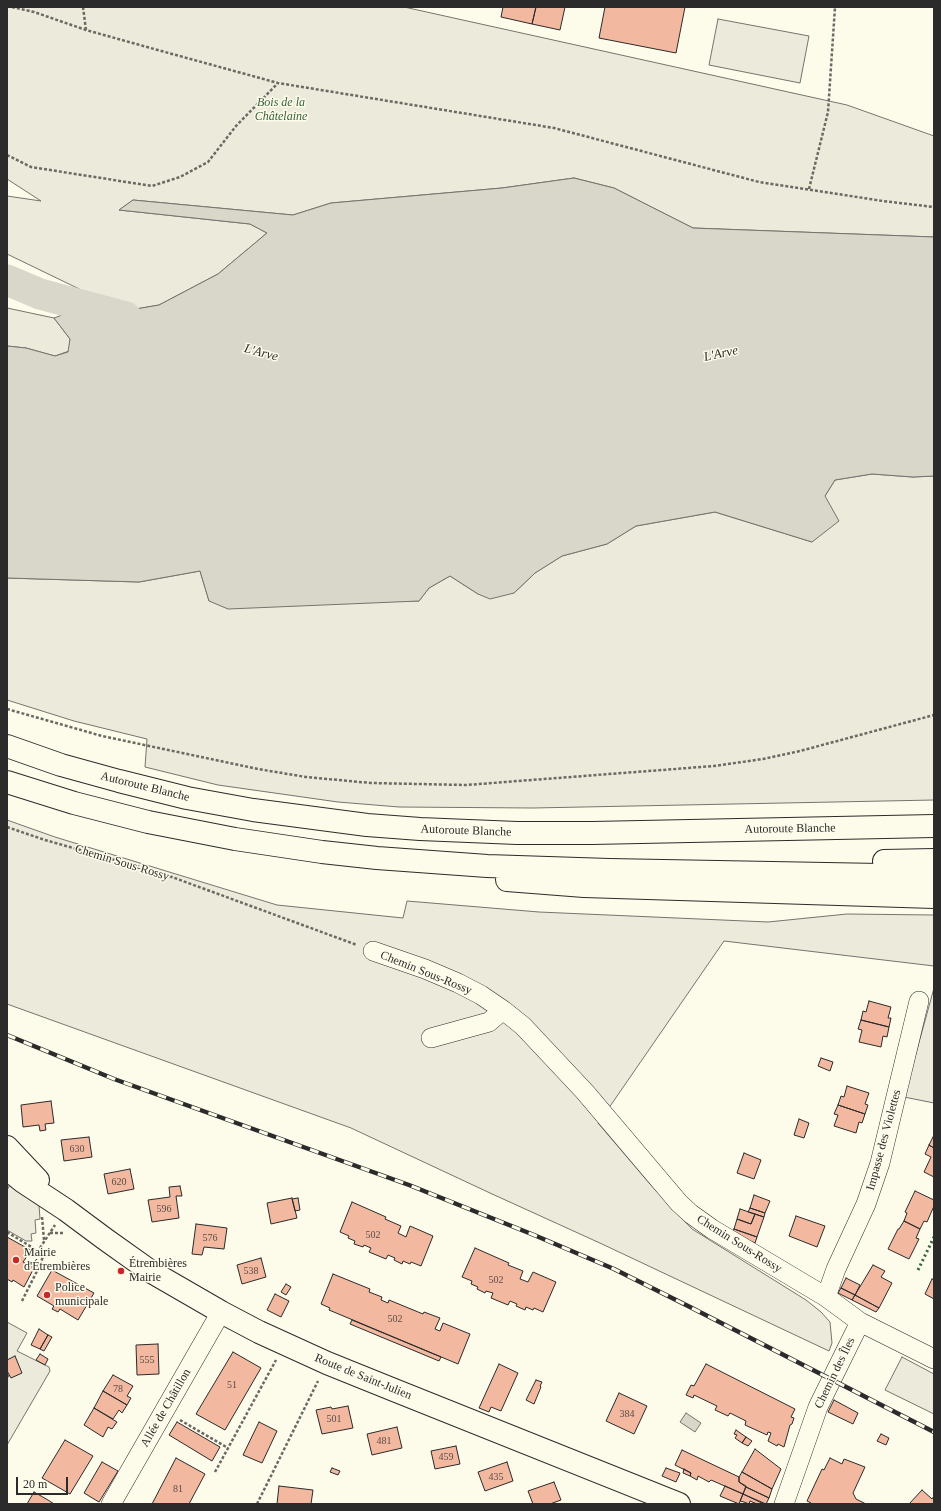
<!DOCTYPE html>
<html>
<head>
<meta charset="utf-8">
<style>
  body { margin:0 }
  #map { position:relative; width:941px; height:1511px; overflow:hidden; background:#fdfbea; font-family:"Times New Roman",serif }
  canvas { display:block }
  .frame { position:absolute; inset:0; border:8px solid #2b2b2b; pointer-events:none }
  .scale { position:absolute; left:16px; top:1477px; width:52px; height:18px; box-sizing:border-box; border:2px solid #2b2b2b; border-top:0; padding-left:5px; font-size:12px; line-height:14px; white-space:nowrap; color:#2b2b2b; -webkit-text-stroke:3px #fdfbea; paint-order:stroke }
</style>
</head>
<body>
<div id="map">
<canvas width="941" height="1511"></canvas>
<div class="frame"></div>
<div class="scale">20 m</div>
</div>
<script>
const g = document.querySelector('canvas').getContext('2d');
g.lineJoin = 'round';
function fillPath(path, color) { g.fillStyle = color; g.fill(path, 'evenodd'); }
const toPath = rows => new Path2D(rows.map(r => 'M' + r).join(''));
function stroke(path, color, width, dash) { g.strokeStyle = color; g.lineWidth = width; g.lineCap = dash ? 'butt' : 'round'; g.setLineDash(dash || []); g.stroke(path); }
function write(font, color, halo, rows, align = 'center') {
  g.font = font + ' "Times New Roman",serif'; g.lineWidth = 3; g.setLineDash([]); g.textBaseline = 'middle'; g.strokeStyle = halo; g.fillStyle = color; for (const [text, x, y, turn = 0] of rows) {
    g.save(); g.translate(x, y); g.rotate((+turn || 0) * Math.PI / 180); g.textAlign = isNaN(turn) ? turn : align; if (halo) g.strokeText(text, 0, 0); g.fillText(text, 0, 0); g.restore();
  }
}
const green = toPath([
  [7,7,404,7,847,105,934,136,934,237,693,228,614,188,574,178,502,188,331,203,293,215,133,200,119,210,250,224,267,233,218,274,159,305,130,310,102,300,7,254,7,196,41,201,7,179,7,7],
  [718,19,809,36,800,83,709,65,718,19],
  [7,308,54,318,70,339,69,351,55,356,26,348,7,346,7,308],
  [872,474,913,477,934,476,934,800,533,808,399,807,338,802,218,785,145,767,147,739,74,721,7,700,7,578,139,582,200,571,209,601,419,601,429,588,450,576,478,594,514,593,535,573,562,556,607,544,636,526,715,512,812,542,825,496,835,480,872,474],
  [7,820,55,837,277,905,403,918,407,901,539,912,768,922,847,914,934,915,934,966,724,941,604,1115,598,1123,650,1184,692,1229,806,1300,821,1312,830,1322,832,1343,829,1351,602,1244,490,1193,351,1128,7,1004,7,820],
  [934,988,934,1103,904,1097,934,988],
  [10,1185,39,1205,40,1219,35,1220,36,1233,31,1234,32,1241,26,1241,7,1230,7,1190,10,1185],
  [7,1322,27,1333,17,1351,49,1367,50,1371,7,1445,7,1322],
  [902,1357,934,1374,934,1414,885,1390,902,1357]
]);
fillPath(green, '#ecebdb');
stroke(green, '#74746e', 1);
const water = toPath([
  [574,178,614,188,693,228,934,237,934,476,913,477,872,474,835,480,825,496,839,521,812,542,715,512,636,526,607,544,562,556,535,573,514,593,490,599,478,594,450,576,429,588,419,601,228,609,209,601,200,571,139,582,7,578,7,346,26,348,55,356,68,352,70,339,54,318,102,300,130,310,159,305,218,274,267,233,250,224,119,210,133,200,293,215,331,203,502,188,574,178],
  [686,1413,701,1423,695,1432,680,1422,686,1413]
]);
fillPath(water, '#d8d7c9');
stroke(water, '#74746e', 1);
stroke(toPath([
  [7,280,40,294,126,317]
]), '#d8d7c9', 31);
const building = toPath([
  [503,7,536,7,532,24,501,17,503,7],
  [536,7,565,7,560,30,532,24,536,7],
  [605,7,685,7,676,53,599,38,605,7],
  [869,1001,891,1007,888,1018,891,1018,889,1027,861,1020,863,1011,866,1012,869,1001],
  [861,1020,889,1027,887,1037,883,1036,881,1047,859,1042,862,1030,858,1029,861,1020],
  [821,1058,833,1062,830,1071,818,1066,821,1058],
  [847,1086,869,1093,865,1104,868,1105,865,1114,838,1105,841,1096,844,1097,847,1086],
  [51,1101,54,1123,45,1124,46,1130,40,1131,39,1125,23,1127,21,1105,51,1101],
  [838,1105,865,1114,862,1123,859,1122,856,1133,834,1126,838,1115,834,1114,838,1105],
  [799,1119,809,1123,804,1138,794,1135,799,1119],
  [89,1137,92,1157,64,1161,61,1140,89,1137],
  [933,1137,934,1137,934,1148,929,1145,933,1137],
  [929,1145,934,1148,934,1177,924,1172,931,1157,925,1154,929,1145],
  [744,1153,761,1160,754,1179,737,1173,744,1153],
  [130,1169,134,1189,108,1194,104,1174,130,1169],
  [180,1186,182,1196,176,1196,179,1218,152,1222,148,1200,170,1197,169,1187,180,1186],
  [915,1191,934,1200,934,1206,927,1222,924,1221,920,1229,904,1221,907,1213,905,1212,915,1191],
  [754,1195,770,1201,765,1213,750,1208,754,1195],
  [292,1198,297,1218,271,1224,267,1203,292,1198],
  [298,1198,300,1210,295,1211,292,1199,298,1198],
  [352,1202,386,1217,385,1219,401,1226,398,1233,406,1237,410,1226,433,1236,421,1266,411,1262,410,1264,403,1261,402,1264,394,1260,395,1258,388,1255,386,1259,369,1252,371,1248,364,1245,363,1247,354,1244,355,1241,348,1238,349,1236,340,1232,352,1202],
  [750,1208,765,1213,764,1217,748,1212,750,1208],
  [740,1209,755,1214,751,1224,737,1219,740,1209],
  [755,1214,764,1217,757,1237,734,1229,737,1219,751,1224,755,1214],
  [796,1216,825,1226,817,1247,789,1236,796,1216],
  [904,1221,920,1229,916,1238,919,1239,909,1259,888,1249,898,1229,899,1229,904,1221],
  [196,1224,227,1228,224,1249,204,1247,202,1255,192,1254,196,1224],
  [734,1229,757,1237,755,1243,732,1234,734,1229],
  [7,1237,34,1252,31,1257,28,1255,23,1262,34,1268,24,1287,13,1280,12,1282,7,1279,7,1237],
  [475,1248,509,1263,508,1265,523,1271,520,1279,528,1282,533,1272,556,1282,543,1312,534,1308,533,1310,526,1307,525,1310,516,1306,517,1304,510,1301,508,1305,491,1298,493,1293,486,1291,485,1293,477,1289,478,1287,471,1284,472,1281,462,1277,475,1248],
  [261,1258,266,1277,242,1284,237,1265,261,1258],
  [873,1265,885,1271,881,1277,892,1283,879,1308,855,1295,873,1265],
  [52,1270,94,1293,78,1320,60,1309,58,1312,52,1309,54,1306,37,1296,52,1270],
  [333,1274,370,1289,369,1292,382,1297,381,1300,388,1303,389,1300,423,1314,424,1312,440,1318,435,1329,440,1331,443,1323,470,1334,458,1364,329,1310,330,1308,321,1304,333,1274],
  [846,1278,860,1285,855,1295,841,1288,846,1278],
  [932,1279,934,1280,934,1299,925,1294,932,1279],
  [286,1284,291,1287,286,1295,281,1292,286,1284],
  [841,1288,855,1295,852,1300,838,1293,841,1288],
  [275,1294,289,1301,281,1317,267,1310,275,1294],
  [855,1295,879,1308,876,1312,852,1300,855,1295],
  [352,1320,441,1357,439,1361,350,1324,352,1320],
  [39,1329,48,1335,40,1349,31,1345,39,1329],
  [48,1335,52,1337,44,1351,40,1349,48,1335],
  [158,1344,159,1374,137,1375,136,1345,158,1344],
  [233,1352,261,1368,225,1430,196,1414,233,1352],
  [40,1354,48,1359,45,1365,36,1360,40,1354],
  [15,1356,22,1373,11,1378,7,1371,7,1360,15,1356],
  [499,1364,518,1373,501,1411,491,1407,489,1412,479,1408,499,1364],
  [706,1364,795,1409,791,1417,794,1418,792,1424,790,1425,784,1447,778,1444,777,1446,768,1441,771,1433,768,1432,767,1435,745,1425,746,1421,730,1413,728,1416,715,1410,717,1406,694,1395,693,1398,686,1395,691,1385,694,1386,706,1364],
  [113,1375,133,1386,127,1396,131,1398,127,1405,103,1391,113,1375],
  [536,1380,542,1382,540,1386,541,1387,534,1404,526,1400,536,1380],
  [103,1391,127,1405,122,1413,119,1410,113,1419,94,1408,103,1391],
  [619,1393,647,1406,634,1434,606,1421,619,1393],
  [834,1400,858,1413,853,1424,828,1412,834,1400],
  [348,1406,353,1428,322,1434,316,1410,331,1407,332,1409,348,1406],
  [94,1408,117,1422,112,1429,108,1427,103,1437,84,1425,94,1408],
  [177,1422,220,1447,212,1461,169,1435,177,1422],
  [259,1422,277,1431,262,1463,243,1455,259,1422],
  [397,1427,402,1448,372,1455,367,1434,397,1427],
  [736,1430,746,1437,742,1443,735,1438,737,1435,734,1434,736,1430],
  [881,1434,889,1438,886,1445,877,1441,881,1434],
  [746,1437,752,1441,748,1446,742,1443,746,1437],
  [65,1440,93,1456,70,1494,42,1478,65,1440],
  [456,1446,460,1464,435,1469,431,1451,456,1446],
  [755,1449,781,1469,772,1489,742,1472,755,1449],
  [682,1450,739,1477,739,1482,746,1486,743,1494,711,1480,709,1482,698,1476,697,1480,690,1476,691,1473,675,1465,682,1450],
  [176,1458,205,1474,189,1504,152,1504,176,1458],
  [830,1458,842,1464,844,1459,865,1467,853,1493,856,1499,866,1504,810,1504,811,1503,807,1501,822,1469,824,1470,830,1458],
  [102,1462,118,1471,99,1502,84,1493,102,1462],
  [507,1462,513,1481,485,1491,478,1472,507,1462],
  [332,1468,340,1471,338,1475,330,1472,332,1468],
  [666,1468,680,1473,676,1482,662,1476,666,1468],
  [684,1469,691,1473,690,1476,683,1473,684,1469],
  [742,1472,772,1489,769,1498,746,1487,739,1482,739,1477,742,1472],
  [554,1482,561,1500,550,1504,533,1504,528,1491,554,1482],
  [279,1486,313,1490,311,1504,277,1504,279,1486],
  [725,1486,743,1494,739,1504,720,1496,725,1486],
  [746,1487,769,1498,766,1504,743,1494,746,1487],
  [922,1490,932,1499,934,1496,934,1504,909,1504,922,1490],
  [34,1492,48,1500,54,1504,27,1504,34,1492],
  [743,1494,764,1504,757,1504,750,1501,749,1504,744,1502,740,1501,743,1494]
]);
fillPath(building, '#f2b8a0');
stroke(building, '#2b2b2b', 1);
const minor = toPath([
  [373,951,425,969,458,983,481,995,503,1010,523,1026,585,1092,679,1203,691,1214,712,1229,826,1297,860,1322],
  [431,1038,489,1022,503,1010],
  [826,1297,836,1269,866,1204,880,1163,919,1001],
  [111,1504,221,1312],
  [784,1504,818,1407,860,1322,934,1359]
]);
const major = toPath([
  [7,1147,38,1180],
  [7,1169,22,1181,66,1210,105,1239,150,1271,221,1312,259,1332,327,1363,394,1390,679,1504]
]);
const highway = toPath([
  [7,746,61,765,119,781,187,798,253,810,367,825,420,829,517,833,592,833,934,826],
  [7,782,74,803,148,822,235,839,322,852,377,858,487,866,609,870,934,876],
  [884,861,934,860],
  [507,880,584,886,934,897]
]);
stroke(minor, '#2b2b2b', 20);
stroke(major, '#2b2b2b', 24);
stroke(highway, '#2b2b2b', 24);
stroke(toPath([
  [12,7,34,12,86,30,165,52,278,83,554,128,759,182,883,201,934,207],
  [83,7,86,30],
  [7,155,31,167,152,186,180,177,208,162,236,126,278,83],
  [809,189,828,112,835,7],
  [7,709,102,736,258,769,306,777,371,783,466,785,714,766,763,759,800,751,934,715],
  [7,827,45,840,161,873,357,945],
  [42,1217,44,1240],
  [7,1232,38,1251,55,1225],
  [50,1233,63,1233],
  [22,1301,39,1267,44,1254,38,1251],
  [7,1376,9,1376],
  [180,1420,228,1448],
  [215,1472,276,1360],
  [257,1504,318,1381]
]), '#6a6964', 2.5, [3, 2]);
stroke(minor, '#fdfbea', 19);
stroke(major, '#fdfbea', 22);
stroke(highway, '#fdfbea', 22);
const rail = toPath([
  [7,1035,114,1079,409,1185,534,1235,614,1269,690,1307,934,1432]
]);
stroke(rail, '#2b2b2b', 4.5);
stroke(rail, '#fdfbea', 3, [9]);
stroke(toPath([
  [918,1270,934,1237]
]), '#34623c', 3, [2, 3]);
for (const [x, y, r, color] of [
  [16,1260,4,"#c62828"],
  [121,1271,4,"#c62828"],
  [47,1295,4,"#c62828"]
]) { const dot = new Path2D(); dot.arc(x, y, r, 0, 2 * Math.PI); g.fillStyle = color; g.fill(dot); stroke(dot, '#fdfbea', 1.5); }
write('10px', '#5d4e48', null, [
  ["630",77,1149],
  ["620",119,1182],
  ["596",164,1209],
  ["502",373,1235],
  ["576",210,1238],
  ["538",251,1271],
  ["502",496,1280],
  ["502",395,1319],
  ["555",147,1360],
  ["51",232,1385],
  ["78",118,1389],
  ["384",627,1414],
  ["501",334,1419],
  ["481",384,1441],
  ["459",446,1457],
  ["435",496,1477],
  ["81",178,1489]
]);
write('italic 12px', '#34623c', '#fdfbea', [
  ["Bois de la",281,103],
  ["Châtelaine",281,117]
]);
write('12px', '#2b2b2b', '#fdfbea', [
  ["Autoroute Blanche",145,787,14],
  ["Autoroute Blanche",790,829,-1],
  ["Autoroute Blanche",466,831,2],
  ["Chemin Sous-Rossy",122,863,17],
  ["Chemin Sous-Rossy",426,973,22],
  ["Impasse des Violettes",884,1140,-75],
  ["Chemin Sous-Rossy",739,1244,32],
  ["Chemin des Îles",835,1373,-64],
  ["Route de Saint-Julien",363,1377,22],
  ["Allée de Châtillon",166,1408,-60]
]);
write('12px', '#2b2b2b', '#fdfbea', [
  ["Mairie",24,1253],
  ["d'Étrembières",24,1267],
  ["Étrembières",129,1264],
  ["Mairie",129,1278],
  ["Police",55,1288],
  ["municipale",55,1302]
], 'left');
write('italic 13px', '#2b2b2b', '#fdfbea', [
  ["L'Arve",261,353,15],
  ["L'Arve",721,354,-12]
]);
</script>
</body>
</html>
